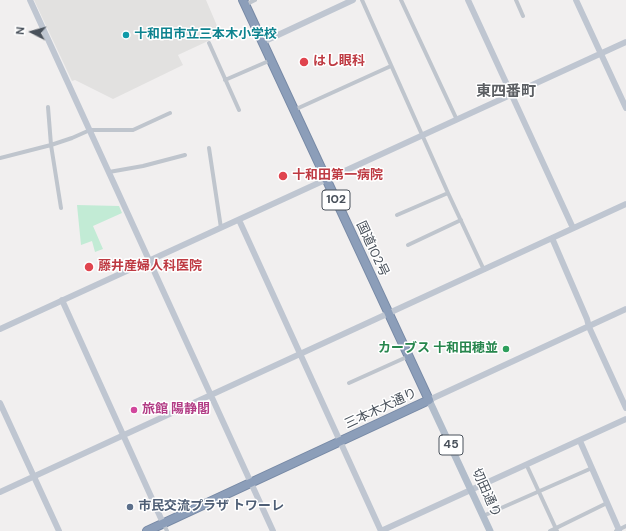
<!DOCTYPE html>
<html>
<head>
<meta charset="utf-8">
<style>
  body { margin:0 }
  #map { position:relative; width:626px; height:531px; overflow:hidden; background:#f1efef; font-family:"DM Sans",sans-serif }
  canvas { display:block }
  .north { position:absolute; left:12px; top:12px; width:40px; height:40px; -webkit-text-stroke:3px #fff; paint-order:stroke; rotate:276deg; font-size:11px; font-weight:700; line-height:16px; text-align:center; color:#49515b }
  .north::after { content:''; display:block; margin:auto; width:14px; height:18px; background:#49515b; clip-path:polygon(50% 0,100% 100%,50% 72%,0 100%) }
</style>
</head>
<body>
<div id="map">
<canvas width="626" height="531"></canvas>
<div class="north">N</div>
</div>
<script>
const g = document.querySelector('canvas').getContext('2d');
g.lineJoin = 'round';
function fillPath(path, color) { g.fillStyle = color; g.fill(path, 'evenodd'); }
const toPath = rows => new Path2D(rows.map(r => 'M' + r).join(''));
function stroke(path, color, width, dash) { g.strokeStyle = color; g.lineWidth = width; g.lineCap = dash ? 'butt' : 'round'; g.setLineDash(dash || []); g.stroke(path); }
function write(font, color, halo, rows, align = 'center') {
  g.font = font + ' "DM Sans","Noto Sans JP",sans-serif'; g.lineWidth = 3; g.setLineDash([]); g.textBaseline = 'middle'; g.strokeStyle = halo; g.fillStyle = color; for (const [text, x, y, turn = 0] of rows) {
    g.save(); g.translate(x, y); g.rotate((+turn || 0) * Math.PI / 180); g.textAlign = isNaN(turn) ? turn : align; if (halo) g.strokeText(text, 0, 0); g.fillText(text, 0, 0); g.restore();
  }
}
fillPath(toPath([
  [34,0,206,0,221,35,178,55,183,65,113,99,75,80,72,81]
]), '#e2e1e0');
fillPath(toPath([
  [77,205,119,206,122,213,93,226,103,249,95,252,92,241,81,245]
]), '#c2ebd5');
const highway = toPath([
  [147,531,429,400,243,0]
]);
stroke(highway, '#7789a5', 10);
stroke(toPath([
  [362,0,448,193,484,270],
  [401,0,457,120],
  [516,0,523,16],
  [245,5,255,0],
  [209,43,239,110],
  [225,80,271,60],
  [48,107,51,145,61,208],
  [294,110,391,66],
  [209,148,221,228],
  [0,158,51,145,72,138,90,130,133,130,170,113],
  [109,172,143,166,185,155],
  [397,215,448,193],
  [408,245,461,220],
  [349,383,409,356],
  [527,466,557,531],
  [483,516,592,468],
  [163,523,167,531],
  [550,531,607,503],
  [616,531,626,526]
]), '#bfc5cd', 4);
stroke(toPath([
  [30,0,273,531],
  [468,0,573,228],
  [576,0,626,108],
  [263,42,353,0],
  [239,220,381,531],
  [552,238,587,319,589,327,626,408],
  [62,300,163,523],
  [0,329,626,42],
  [429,400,626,309],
  [0,403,59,531],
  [580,441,619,530],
  [0,492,626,204],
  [381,531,626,419]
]), '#bfc6d1', 6);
stroke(toPath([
  [429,400,490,531]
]), '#b2bdcb', 7);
stroke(highway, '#8c9eb9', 8);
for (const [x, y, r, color] of [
  [126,35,4,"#0f9aa8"],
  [304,62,5,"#e0444e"],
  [283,176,5,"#e0444e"],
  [89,267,5,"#e0444e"],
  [506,349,4,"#2e9e5b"],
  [134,410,4,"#d1479c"],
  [130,507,4,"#5c6f8a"]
]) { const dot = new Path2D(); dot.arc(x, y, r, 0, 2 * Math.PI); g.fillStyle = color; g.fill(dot); stroke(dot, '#fff', 1.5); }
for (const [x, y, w] of [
  [336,200,28],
  [451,445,24]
]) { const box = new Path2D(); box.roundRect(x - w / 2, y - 10, w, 20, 3); g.fillStyle = '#fff'; g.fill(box); stroke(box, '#49515b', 1); }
write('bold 12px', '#49515b', null, [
  ["102",336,200],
  ["45",451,445]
]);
write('bold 13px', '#0d838f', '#fff', [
  ["十和田市立三本木小学校",134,35]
], 'left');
write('bold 13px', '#be3a42', '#fff', [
  ["はし眼科",313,62],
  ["十和田第一病院",292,176],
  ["藤井産婦人科医院",98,267]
], 'left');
write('13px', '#49515b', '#fff', [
  ["国道102号",372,249,65],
  ["三本木大通り",381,409,-25],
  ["切田通り",486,493,66]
]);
write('bold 13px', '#27864d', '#fff', [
  ["カーブス 十和田穂並",498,349]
], 'right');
write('bold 13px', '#b23c85', '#fff', [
  ["旅館 陽静閣",142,410]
], 'left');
write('bold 13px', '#4e5e75', '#fff', [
  ["市民交流プラザ トワーレ",138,507]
], 'left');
write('bold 15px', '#5c5f63', '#fff', [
  ["東四番町",506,92]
]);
</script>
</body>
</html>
